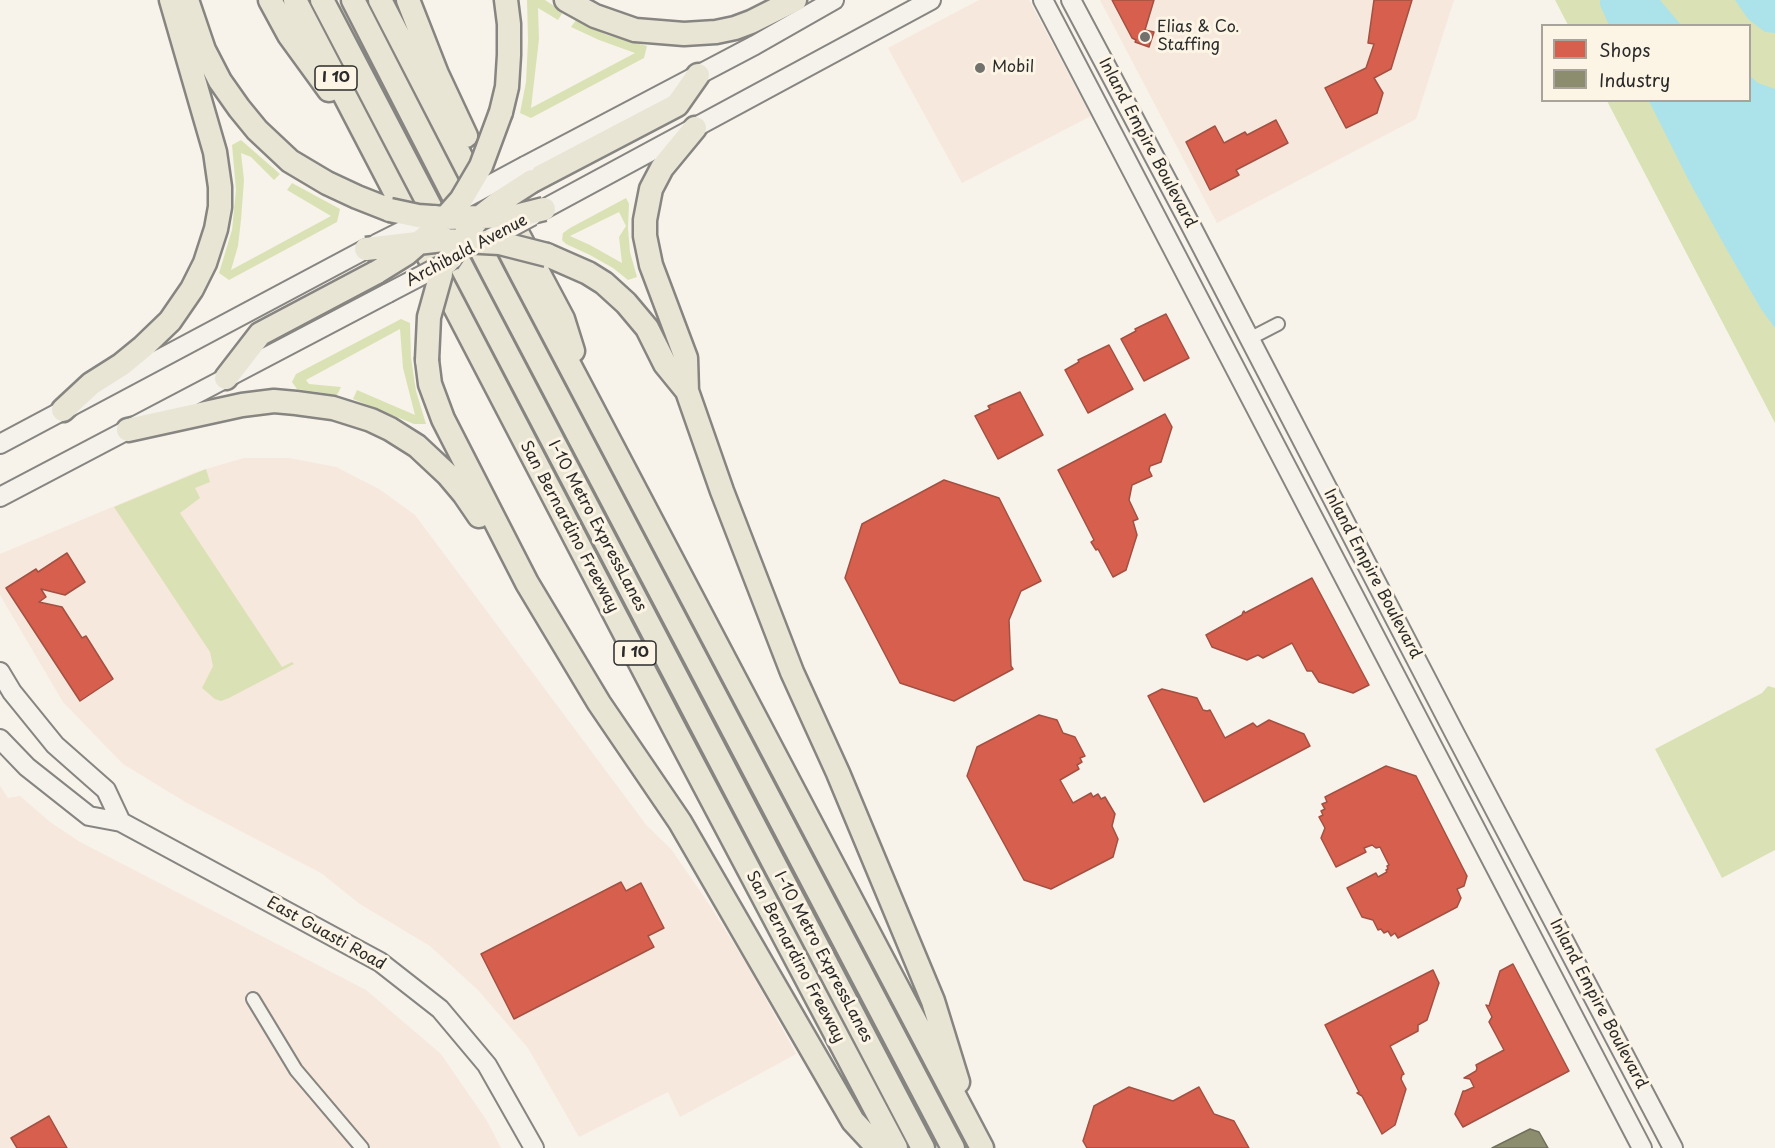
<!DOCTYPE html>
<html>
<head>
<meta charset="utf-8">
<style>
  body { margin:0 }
  #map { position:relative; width:1775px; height:1148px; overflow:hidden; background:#f7f3ea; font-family:"Playpen Sans",sans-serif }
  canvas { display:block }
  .legend { position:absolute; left:1541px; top:24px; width:210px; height:78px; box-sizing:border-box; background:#fcf5e5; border:2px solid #a8a49b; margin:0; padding:8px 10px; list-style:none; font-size:18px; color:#2b2b2b }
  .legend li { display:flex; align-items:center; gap:12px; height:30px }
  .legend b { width:30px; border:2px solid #a8a49b }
</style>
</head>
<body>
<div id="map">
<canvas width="1775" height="1148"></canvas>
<ul class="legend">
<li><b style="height:16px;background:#d6604d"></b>Shops</li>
<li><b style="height:16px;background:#8c8c6e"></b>Industry</li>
</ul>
</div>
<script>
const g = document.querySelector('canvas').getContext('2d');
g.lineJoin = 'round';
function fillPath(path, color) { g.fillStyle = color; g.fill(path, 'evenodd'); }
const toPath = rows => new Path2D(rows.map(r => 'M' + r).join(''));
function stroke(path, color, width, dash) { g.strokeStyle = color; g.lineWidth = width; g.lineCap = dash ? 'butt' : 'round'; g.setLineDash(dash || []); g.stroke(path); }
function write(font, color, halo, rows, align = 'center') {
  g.font = font + ' "Playpen Sans",sans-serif'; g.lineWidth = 6; g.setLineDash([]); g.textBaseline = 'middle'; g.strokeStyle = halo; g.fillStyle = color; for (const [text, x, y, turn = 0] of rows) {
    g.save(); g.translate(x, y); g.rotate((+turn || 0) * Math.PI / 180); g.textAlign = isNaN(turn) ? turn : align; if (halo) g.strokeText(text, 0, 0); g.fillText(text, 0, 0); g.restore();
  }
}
fillPath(toPath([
  [979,0,1029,0,1091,116,962,183,888,48],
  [1100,0,1454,0,1416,119,1217,223],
  [244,458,289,458,336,467,379,489,415,515,647,826,671,849,709,904,747,965,796,1054,680,1117,668,1092,579,1137,528,1048,478,990,430,946,360,904,321,873,187,803,123,764,63,702,0,595,0,554,196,472],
  [0,786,8,798,20,796,50,822,80,842,366,990,441,1054,487,1121,501,1148,0,1148]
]), '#f6e8dc');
fillPath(toPath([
  [527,0,545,0,563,12,558,20,538,8,539,39,531,108,635,53,599,40,571,27,576,20,607,35,647,46,644,58,531,118,520,113,526,82,528,41],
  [1555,0,1775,0,1775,423,1607,101,1750,100,1750,26,1568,25],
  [241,140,280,174,274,180,251,157,241,153,244,180,241,220,238,246,231,270,331,216,287,190,292,183,340,209,337,222,229,280,219,273,232,230,236,190,232,145],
  [626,198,629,204,628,228,630,252,637,277,628,280,613,268,590,255,566,244,562,240,563,233,570,228],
  [619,212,626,226,619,237,622,263,590,245,570,236],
  [401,319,410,323,411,358,416,391,426,424,414,424,353,399,357,390,415,415,403,368,400,329,306,380,309,384,341,387,337,395,297,389,292,382,296,374],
  [206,469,210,482,195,488,200,498,180,513,282,667,292,662,294,664,229,698,221,701,215,699,202,688,213,666,210,652,114,507],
  [1768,686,1775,688,1775,850,1722,878,1655,749,1762,693]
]), '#dae2b5');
fillPath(toPath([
  [1600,0,1660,0,1681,25,1609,25,1600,5],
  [1735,0,1775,0,1775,33,1765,32,1748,19],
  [1750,76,1758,83,1775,89,1775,328,1761,309,1727,250,1689,181,1649,101,1750,100]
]), '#ace2e9');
const shops = toPath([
  [1112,0,1154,0,1145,30,1154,32,1149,47,1135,42,1136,40,1132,38,1112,0],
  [1374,0,1412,0,1391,69,1374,78,1383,93,1377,113,1346,128,1325,88,1366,68,1374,44,1368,43,1374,0],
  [1276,120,1288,143,1236,170,1239,175,1210,190,1186,142,1215,126,1224,143,1245,132,1247,135,1276,120],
  [1166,314,1189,358,1144,381,1121,339,1136,331,1135,329,1166,314],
  [1109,345,1133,389,1088,413,1065,370,1079,362,1078,360,1109,345],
  [1020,392,1043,435,998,459,975,416,990,409,988,406,1020,392],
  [1165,414,1172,427,1161,462,1150,466,1149,470,1152,476,1132,485,1129,500,1138,519,1133,521,1137,535,1126,570,1113,577,1098,549,1096,550,1091,542,1094,540,1058,470,1165,414],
  [944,480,999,498,1041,581,1021,591,1009,620,1011,666,1013,669,954,701,900,683,845,578,862,524,944,480],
  [67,553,85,582,65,595,41,589,46,597,39,602,62,607,82,638,86,636,113,679,80,701,6,588,36,569,38,572,67,553],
  [1312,578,1369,685,1353,693,1319,682,1312,671,1307,671,1292,643,1263,658,1258,655,1247,660,1212,647,1206,635,1242,615,1243,612,1244,611,1245,613,1312,578],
  [1162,689,1197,698,1203,710,1207,711,1210,710,1225,738,1253,723,1257,727,1269,720,1304,734,1310,746,1204,802,1148,696,1162,689],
  [1039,715,1057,720,1063,733,1075,737,1085,756,1080,758,1082,762,1077,765,1079,769,1060,780,1073,803,1091,793,1093,797,1098,794,1101,799,1105,797,1115,814,1112,826,1118,839,1113,857,1051,889,1024,880,967,776,977,747,1039,715],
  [1386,766,1416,776,1467,876,1464,886,1457,889,1461,898,1457,907,1398,938,1395,933,1391,936,1388,931,1384,933,1381,929,1378,930,1373,920,1362,917,1347,888,1376,873,1378,877,1387,872,1386,870,1388,869,1387,866,1389,865,1380,847,1376,848,1372,845,1364,848,1366,852,1336,867,1321,838,1325,828,1319,817,1323,815,1321,811,1325,809,1322,804,1327,802,1325,797,1386,766],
  [621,882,626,891,641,883,664,928,648,936,654,947,514,1019,481,954,621,882],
  [1513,964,1569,1071,1463,1127,1455,1114,1463,1091,1465,1091,1474,1087,1470,1079,1464,1078,1476,1071,1477,1068,1476,1065,1504,1050,1489,1022,1492,1017,1486,1005,1489,1006,1500,971,1513,964],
  [1433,970,1439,983,1427,1020,1418,1025,1418,1031,1390,1046,1404,1074,1402,1075,1401,1079,1406,1089,1395,1125,1382,1134,1362,1096,1357,1093,1359,1092,1325,1025,1433,970],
  [1129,1087,1173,1101,1199,1087,1214,1114,1234,1121,1249,1148,1087,1148,1083,1141,1094,1106,1129,1087],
  [49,1116,67,1148,17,1148,11,1138,49,1116]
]);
fillPath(shops, '#d6604d');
stroke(shops, '#a35043', 1.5);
const industry = toPath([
  [1530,1129,1539,1132,1548,1148,1492,1148,1530,1129]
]);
fillPath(industry, '#8c8c6e');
stroke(industry, '#6f6f5a', 1.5);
const street = toPath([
  [1249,339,1278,324],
  [253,999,296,1070,362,1148]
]);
const secondary = toPath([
  [1043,0,1642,1148],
  [1071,0,1190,224,1455,734,1673,1148],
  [525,166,755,45,834,0],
  [544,209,931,0],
  [0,444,366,249],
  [0,497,388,293],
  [0,672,12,692,55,745,106,790,121,822],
  [0,739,27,767,89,816,121,822,380,962,440,1009,487,1065,534,1148]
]);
const highway = toPath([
  [187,0,204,50,220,81,239,108,257,130,290,161,327,183,357,197,390,210],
  [270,0,289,35,329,90],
  [295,0,674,728,896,1148],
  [322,0,923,1148],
  [353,0,494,275,953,1148],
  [380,0,521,273,982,1148],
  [408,0,437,74,466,136],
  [566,0,595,16,635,30,684,34,716,32,735,28,751,22,795,0],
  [501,112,507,87,509,55,509,24,506,0],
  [695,128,662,168,651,189,645,220,645,236,651,265,686,358,687,391,722,491,792,672,838,773,933,1001,958,1082],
  [532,181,677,105,698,75],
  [504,208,563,319,573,351],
  [547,255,588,273,604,283,626,303,647,328,665,364,687,391],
  [427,360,430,384,443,419,527,583,599,703,680,822,853,1121,878,1148],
  [226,378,260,334,377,272],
  [63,410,91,384,121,365,143,347,170,321,192,289,205,263,216,229,220,207,220,187,215,152,171,0],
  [128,430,242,405,274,401,296,403,333,408,371,420,390,429,417,446,448,475,464,494,479,516]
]);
stroke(street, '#878581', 16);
stroke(secondary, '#878581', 22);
stroke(highway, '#878581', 27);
stroke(street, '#f5f2ec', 12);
stroke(secondary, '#f5f2ec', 18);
stroke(highway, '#e9e5d5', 22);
const secondaryBridge = toPath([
  [458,202,525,166],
  [482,243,532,216],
  [376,244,434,215],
  [388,293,453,259]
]);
const highwayBridge = toPath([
  [390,210,418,216,445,218,516,216,544,209],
  [366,249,443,240,500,243,547,255],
  [447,262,466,234,480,217,498,203,532,181],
  [377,272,406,254,438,226,461,200,481,166,501,112],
  [427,360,429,317,441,274]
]);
stroke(secondaryBridge, '#878581', 22, []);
stroke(highwayBridge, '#878581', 27, []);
stroke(secondaryBridge, '#f5f2ec', 18);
stroke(highwayBridge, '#e9e5d5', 22);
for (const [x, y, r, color] of [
  [1145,37,6,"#72716e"],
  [980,68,6,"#72716e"]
]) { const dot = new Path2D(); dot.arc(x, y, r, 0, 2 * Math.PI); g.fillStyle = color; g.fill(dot); stroke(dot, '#fcf5e5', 2); }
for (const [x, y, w] of [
  [336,78,42],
  [635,653,42]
]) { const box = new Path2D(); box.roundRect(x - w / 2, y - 12, w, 24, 4.5); g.fillStyle = '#fcf5e5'; g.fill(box); stroke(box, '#2b2b2b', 1.5); }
write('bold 15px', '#2b2b2b', null, [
  ["I 10",336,78],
  ["I 10",635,653]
]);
write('16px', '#2b2b2b', '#fcf5e5', [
  ["Elias & Co.",1157,28],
  ["Staffing",1157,46],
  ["Mobil",992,68]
], 'left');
write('16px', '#2b2b2b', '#fcf5e5', [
  ["Inland Empire Boulevard",1147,143,62],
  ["Archibald Avenue",467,251,-28],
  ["I-10 Metro ExpressLanes",597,526,62],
  ["San Bernardino Freeway",569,527,62],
  ["Inland Empire Boulevard",1372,574,62],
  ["East Guasti Road",326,934,29],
  ["San Bernardino Freeway",795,957,62],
  ["I-10 Metro ExpressLanes",823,957,62],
  ["Inland Empire Boulevard",1598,1004,62]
]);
</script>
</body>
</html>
